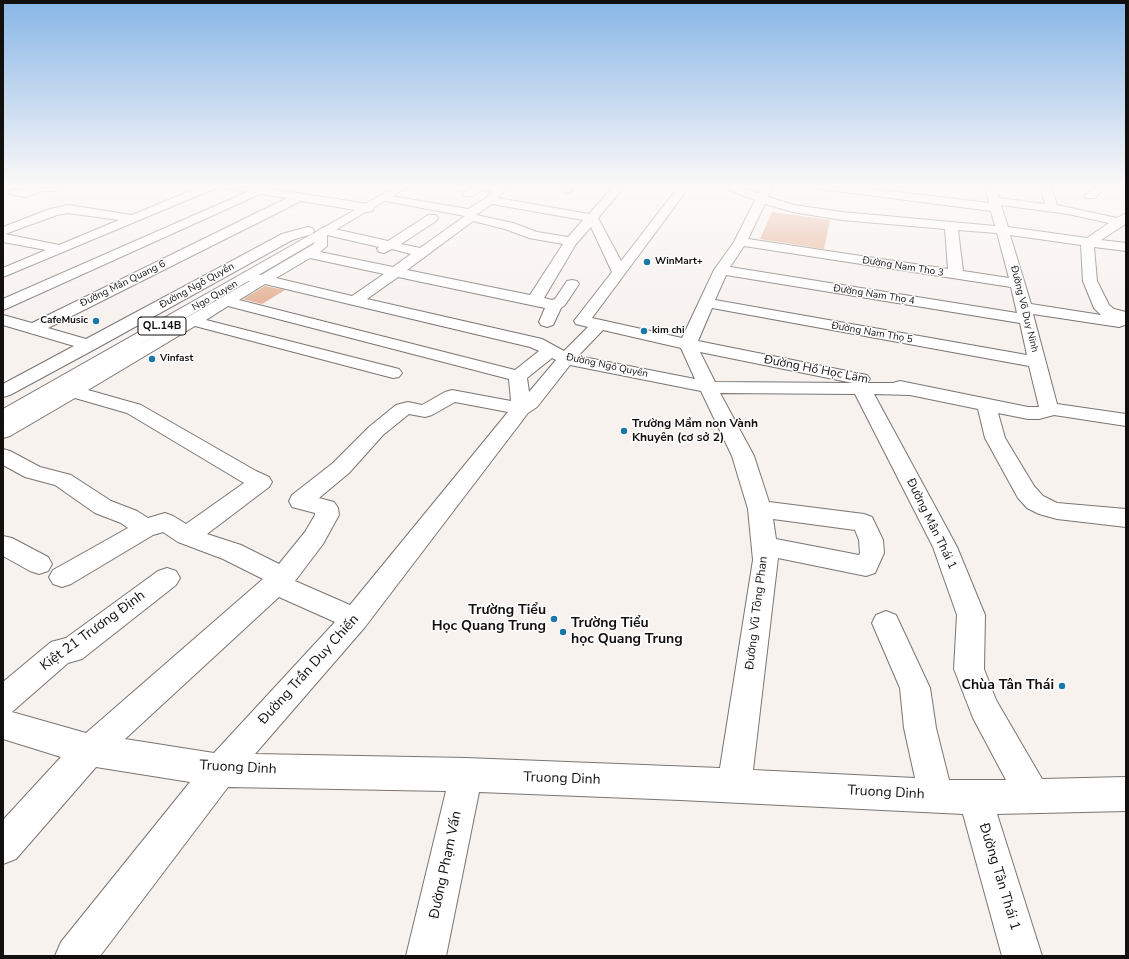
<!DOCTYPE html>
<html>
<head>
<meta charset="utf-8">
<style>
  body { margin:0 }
  #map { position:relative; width:1129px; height:959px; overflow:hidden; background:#f8f2ef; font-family:"Nunito Sans",sans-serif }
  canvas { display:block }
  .frame { position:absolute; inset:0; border:4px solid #12100f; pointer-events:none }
</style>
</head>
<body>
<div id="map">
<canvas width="1129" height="959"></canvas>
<div class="frame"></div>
</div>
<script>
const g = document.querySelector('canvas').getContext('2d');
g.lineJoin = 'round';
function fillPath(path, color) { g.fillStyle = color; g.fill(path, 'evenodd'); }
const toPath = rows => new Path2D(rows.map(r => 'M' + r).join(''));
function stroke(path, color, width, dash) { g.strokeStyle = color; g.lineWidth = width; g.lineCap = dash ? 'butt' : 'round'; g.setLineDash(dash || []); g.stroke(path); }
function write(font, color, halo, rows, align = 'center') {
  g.font = font + ' "Nunito Sans",sans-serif'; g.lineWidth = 3; g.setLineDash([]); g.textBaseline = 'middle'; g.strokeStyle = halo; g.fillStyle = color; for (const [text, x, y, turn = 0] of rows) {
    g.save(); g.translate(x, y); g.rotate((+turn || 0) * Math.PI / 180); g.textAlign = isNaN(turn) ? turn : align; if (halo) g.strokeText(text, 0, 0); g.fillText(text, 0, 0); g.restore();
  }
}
fillPath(toPath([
  [772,212,830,220,824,249,760,239],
  [265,286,285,290,262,304,243,299]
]), '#e2ae90');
const minor = toPath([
  [36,186,53,186,57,189,55,191,42,191,25,197,10,194,8,192,14,189,24,190,36,186],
  [202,186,217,186,216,188,3,277,3,268,46,250,3,242,3,227,50,209,68,205,132,215,202,186],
  [68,213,119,220,59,245,5,234,57,215,68,213],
  [226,186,252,186,368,204,372,205,374,208,372,211,368,212,301,201,48,328,86,339,282,234,308,227,312,228,314,231,312,234,292,240,95,349,10,395,3,397,3,384,74,346,3,325,3,315,32,323,287,198,260,194,8,308,3,310,3,299,247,192,227,188,226,186],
  [474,186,508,186,498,198,589,214,614,186,625,186,598,218,621,261,679,186,690,186,592,318,682,338,714,270,734,242,755,200,724,188,723,186,738,186,759,194,762,186,773,186,768,197,794,205,842,212,995,226,991,211,821,189,816,186,848,186,989,203,985,186,996,186,999,198,1045,204,1040,186,1051,186,1057,205,1117,218,1126,213,1126,223,1124,225,1101,240,1126,243,1126,251,1094,247,1097,281,1109,305,1114,309,1126,312,1125,325,1119,327,1033,314,1057,404,1126,414,1126,426,1054,415,1039,419,1028,419,998,413,1005,438,1034,486,1043,496,1057,503,1126,509,1126,527,1057,519,1039,514,1027,508,1018,498,985,438,978,409,910,395,874,394,957,547,985,615,984,669,996,700,1042,779,1126,777,1126,811,997,814,1042,956,1002,956,963,814,680,800,479,792,446,956,406,956,446,791,228,787,100,956,55,956,61,942,190,782,96,767,16,859,3,864,3,820,61,757,3,739,3,682,51,642,66,638,158,571,167,568,176,571,180,578,176,585,82,659,68,663,12,712,86,733,263,579,223,559,178,542,163,532,153,535,71,584,62,587,53,584,49,577,53,570,128,528,121,523,95,513,55,485,25,477,3,465,3,449,10,451,40,467,71,475,111,501,137,511,148,518,165,513,173,516,186,524,244,483,127,413,75,398,10,436,3,438,3,423,250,281,243,279,241,276,243,273,248,272,261,275,314,244,315,235,322,228,326,227,388,241,428,215,436,215,438,218,436,221,401,244,420,248,465,216,385,201,381,200,379,198,381,196,385,195,468,209,486,198,492,191,482,190,472,196,464,196,462,194,464,192,474,186],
  [492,204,583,220,568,237,537,232,513,223,476,215,492,204],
  [765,204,793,212,842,220,945,229,948,269,748,239,765,204],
  [1001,205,1068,214,1109,223,1087,238,1008,227,1001,205],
  [473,221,505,229,529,238,563,244,530,295,407,270,473,221],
  [591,227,612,272,574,321,576,324,588,327,564,351,542,339,367,299,398,277,545,308,539,322,541,325,547,327,553,325,561,308,565,305,579,284,577,281,572,280,567,281,555,299,552,300,544,298,576,244,591,227],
  [958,230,997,233,1009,278,963,271,958,230],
  [327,235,379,247,377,249,379,252,384,253,392,249,411,254,393,267,320,252,327,246,327,235],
  [1010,235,1081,245,1083,281,1094,308,1101,315,1031,304,1010,235],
  [744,246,1011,287,1017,313,730,267,744,246],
  [310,258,384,274,352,296,276,278,310,258],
  [726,275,1020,323,1027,355,715,300,726,275],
  [265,284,530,347,539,351,515,370,239,300,265,284],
  [228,306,509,379,511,401,452,390,445,392,422,405,408,402,396,405,369,427,333,463,292,495,289,501,292,507,315,513,315,515,305,532,279,564,241,545,207,534,269,487,272,482,269,477,256,471,141,405,88,390,195,326,393,378,399,377,402,373,399,369,206,320,228,306],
  [712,308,1029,366,1039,407,1028,407,900,381,893,383,867,383,870,379,867,375,698,341,712,308],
  [603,330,681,348,695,379,578,356,603,330],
  [700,352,853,383,715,382,700,352],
  [552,358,556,360,529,392,527,378,552,358],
  [570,365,701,391,732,456,748,509,753,560,720,768,466,758,255,754,365,627,528,413,537,407,570,365],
  [720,393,855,394,933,547,957,615,954,669,973,718,1006,780,949,780,936,728,930,688,896,615,886,611,876,615,872,623,900,688,904,728,915,778,753,770,778,558,866,576,875,573,884,553,883,540,872,517,864,514,769,502,754,456,720,393],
  [455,402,508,412,350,605,295,581,323,544,339,515,338,508,334,502,319,498,349,473,383,435,409,414,425,417,432,415,455,402],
  [773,519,855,530,859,540,860,553,859,555,776,539,773,519],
  [279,597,335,622,214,753,125,739,279,597],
  [559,186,570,186,573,190,567,193,563,192,559,186],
  [1097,186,1109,186,1094,198,1086,198,1084,196,1086,194,1097,186],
  [3,536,12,538,48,557,52,564,48,571,39,574,30,571,3,556,3,536]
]);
const highway = toPath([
  [397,186,410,186,10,421,3,423,3,409,397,186]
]);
stroke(minor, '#7a7572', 2);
stroke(highway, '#7a7572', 2);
fillPath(minor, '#fff');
fillPath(highway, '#fff');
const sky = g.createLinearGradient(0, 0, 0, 320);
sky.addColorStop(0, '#88b6e7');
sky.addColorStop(0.58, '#fcf9f8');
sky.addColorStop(1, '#fcf9f800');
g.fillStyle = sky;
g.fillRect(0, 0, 1129, 320);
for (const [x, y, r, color] of [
  [647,262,4,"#1b78a6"],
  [96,321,4,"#1b78a6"],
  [644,331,4,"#1b78a6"],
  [152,359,4,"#1b78a6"],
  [624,431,4,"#1b78a6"],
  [554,619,4,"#1b78a6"],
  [563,632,4,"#1b78a6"],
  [1062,686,4,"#1b78a6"]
]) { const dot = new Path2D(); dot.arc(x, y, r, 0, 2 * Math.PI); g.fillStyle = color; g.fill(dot); stroke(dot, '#fff', 1.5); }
write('bold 10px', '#12100f', '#fff', [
  ["WinMart+",655,262],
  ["CafeMusic",88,321,"right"],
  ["kim chi",652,331],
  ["Vinfast",160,359]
], 'left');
write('10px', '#12100f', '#fff', [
  ["Đường Nam Thọ 3",903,267,9],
  ["Đường Mân Quang 6",123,284,-26],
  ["Đường Ngô Quyền",197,286,-29],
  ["Đường Nam Thọ 4",874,295,9],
  ["Ngo Quyen",215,296,-30],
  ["Đường Võ Duy Ninh",1024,309,76],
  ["Đường Nam Thọ 5",872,333,10],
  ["Đường Ngô Quyền",607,366,12]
]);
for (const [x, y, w] of [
  [162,326,48]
]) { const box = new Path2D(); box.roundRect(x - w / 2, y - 9, w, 18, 3); g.fillStyle = '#fff'; g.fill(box); stroke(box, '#12100f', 1); }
write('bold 11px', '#12100f', null, [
  ["QL.14B",162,326]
]);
write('12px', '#12100f', '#fff', [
  ["Đường Hồ Học Lãm",816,370,11],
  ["Đường Mân Thái 1",931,524,64],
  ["Đường Vũ Tông Phan",757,613,-83]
]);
write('bold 12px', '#12100f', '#fff', [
  ["Trường Mầm non Vành",632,424],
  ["Khuyên (cơ sở 2)",632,438]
], 'left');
write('bold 14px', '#12100f', '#fff', [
  ["Trường Tiểu",546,611],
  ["Học Quang Trung",546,627],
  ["Trường Tiểu",571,624,"left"],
  ["học Quang Trung",571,640,"left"],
  ["Chùa Tân Thái",1054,686]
], 'right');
write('14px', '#12100f', '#fff', [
  ["Kiệt 21 Trương Định",93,631,-36],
  ["Đường Trần Duy Chiến",309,670,-48],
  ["Truong Dinh",238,768,3],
  ["Truong Dinh",562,779,2],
  ["Truong Dinh",886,793,3],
  ["Đường Phạm Vấn",446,865,-78],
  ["Đường Tân Thái 1",999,877,73]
]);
</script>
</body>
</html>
